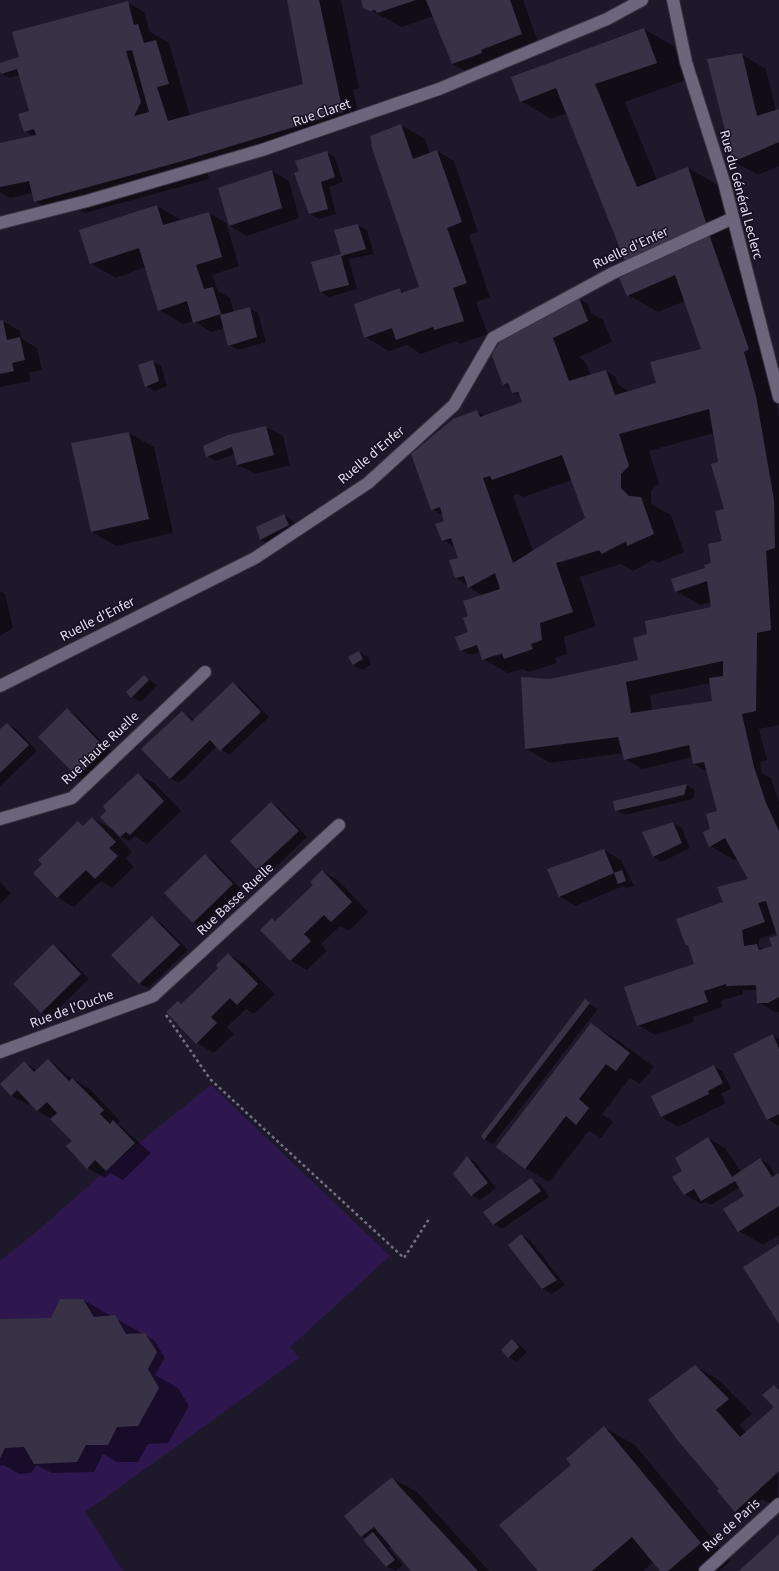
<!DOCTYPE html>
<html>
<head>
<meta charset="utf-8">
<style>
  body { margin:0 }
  canvas { display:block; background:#1e182b }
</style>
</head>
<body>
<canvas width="779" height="1571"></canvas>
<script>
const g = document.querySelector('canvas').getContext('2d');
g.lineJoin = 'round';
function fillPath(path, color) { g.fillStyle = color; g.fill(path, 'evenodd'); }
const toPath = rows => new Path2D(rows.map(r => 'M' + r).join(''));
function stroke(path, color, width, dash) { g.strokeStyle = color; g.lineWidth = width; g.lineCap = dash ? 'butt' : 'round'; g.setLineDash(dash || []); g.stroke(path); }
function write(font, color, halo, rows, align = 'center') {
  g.font = font + ' "Source Sans 3",sans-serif'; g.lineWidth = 3; g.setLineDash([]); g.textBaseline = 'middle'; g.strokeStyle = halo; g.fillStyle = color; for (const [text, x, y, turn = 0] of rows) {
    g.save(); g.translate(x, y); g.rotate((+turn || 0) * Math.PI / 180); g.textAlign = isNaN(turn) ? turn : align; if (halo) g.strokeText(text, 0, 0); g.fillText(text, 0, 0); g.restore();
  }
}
fillPath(toPath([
  [211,1085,390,1256,290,1347,299,1358,85,1512,123,1571,0,1571,0,1261,41,1228,120,1158]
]), '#2e174f');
fillPath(toPath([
  [288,0,341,0,359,88,353,90,360,121,204,162,209,179,85,213,71,206,52,211,35,201,33,193,10,198,0,192,0,144,34,136,25,131,31,113,20,75,10,78,2,73,0,64,22,58,127,2,144,12,150,32,169,43,190,116,304,84],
  [362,0,523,0,539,44,478,78,453,64,434,16,402,27,364,7],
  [644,29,674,46,686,80,625,102,657,180,688,168,718,185,737,243,729,247,740,253,779,367,774,369,772,379,779,416,779,725,759,729,767,760,760,762,762,773,771,778,779,802,779,1012,775,1012,758,1002,757,990,743,990,743,994,721,1001,723,1007,693,1017,694,1022,655,1035,638,1025,695,965,690,947,686,945,724,902,750,879,737,859,734,860,710,846,711,830,718,812,708,772,694,764,693,757,642,769,625,759,624,753,550,763,526,749,550,680,639,661,648,635,712,607,711,602,700,605,676,591,713,564,723,542,725,510,714,433,649,451,659,483,651,491,651,504,671,515,684,552,658,563,653,560,633,571,621,564,580,577,596,626,564,637,567,654,555,658,557,663,529,672,523,669,508,673,483,659,481,652,470,655,461,650,469,633,470,617,483,596,456,578,459,558,455,547,443,540,445,521,444,516,432,509,477,411,485,416,523,402,521,398,504,384,579,299,588,304,591,313,603,320,612,342,579,357,586,363,591,376,606,371,615,376,617,384,629,391,657,384,702,350,685,301,658,312,628,295,640,269,626,261,567,113,551,119,521,101],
  [572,480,586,518,533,551,513,496,517,494,523,497],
  [630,538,630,540,619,546,619,544],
  [604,547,604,549,560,563,563,560],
  [507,651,507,653,495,657,495,655],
  [711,683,713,702,652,711,650,695],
  [777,933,779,936,773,946,764,949,759,947,759,939],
  [741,54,766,69,776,111,779,110,779,166,758,175,733,161],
  [401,125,425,139,430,154,437,151,454,161,478,232,469,235,490,297,476,302,488,334,460,344,456,341,421,354,407,345,389,351,365,337,400,290,405,293,420,287],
  [326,152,335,157,343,182,329,187,336,214,319,219,310,214,296,173],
  [272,171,289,181,299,218,247,236,230,226],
  [157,206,181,220,209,213,226,223,239,266,212,275,218,291,230,298,234,312,249,308,258,313,266,342,238,350,229,345,225,328,211,332,194,321,183,324,159,310,146,267,116,278,91,264,80,231],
  [358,225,367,230,374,254,349,259,357,289,329,297,321,292,340,255,342,256,335,231],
  [3,321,20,331,22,339,37,348,42,370,29,372,31,381,0,387,0,322],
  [153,361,161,366,167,386,155,391,146,386],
  [266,427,283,436,290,465,255,474,238,465,235,454,216,461,207,456],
  [129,433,154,447,173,533,116,546,92,532,73,444],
  [284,515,293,520,297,529,269,544,261,540,257,527],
  [0,591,5,594,13,628,0,636],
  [359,652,368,657,371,664,362,670,353,665],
  [144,676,157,685,141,702,132,697],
  [233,684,241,688,269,717,229,755,217,746,179,783,170,778,182,712,194,720],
  [67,710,76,715,114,754,86,782,77,777],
  [7,724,16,729,37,751,0,786,0,730],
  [138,774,155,784,181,811,147,844,135,836,129,841,116,834,132,852,126,858,134,867,112,888,101,881,74,907,57,897,79,822,84,826,93,818,113,830],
  [687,785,695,790,693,799,624,815,616,810],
  [271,803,279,808,307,837,267,875,258,870,231,841],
  [673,823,682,828,690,848,662,862,654,857,643,833],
  [604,850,621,860,634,886,627,888,623,886,576,906,559,896],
  [205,855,213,860,241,889,202,927,193,922],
  [322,871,339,881,368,912,349,931,340,926,321,944,327,951,307,970,290,960,272,919,276,921,314,885],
  [0,882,11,893,0,904],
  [152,917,160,922,188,950,148,988,139,983],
  [53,946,62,951,89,979,50,1017,41,1012],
  [228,954,245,964,275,994,254,1014,246,1009,227,1027,234,1034,214,1053,197,1043,178,1002,182,1004,220,968],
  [585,1001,598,1009,493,1144,485,1139,482,1136],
  [591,1025,616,1039,654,1067,640,1084,630,1078,602,1114,613,1122,601,1138,589,1131,549,1182,525,1168],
  [773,1035,779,1039,779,1126,767,1119],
  [48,1060,56,1065,65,1074,90,1089,120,1121,117,1123,151,1153,123,1180,110,1173,105,1178,88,1168,68,1146,73,1141,52,1119,38,1111,30,1103,28,1105,11,1095,24,1063,37,1070],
  [714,1066,722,1071,731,1088,721,1094,726,1103,678,1127,661,1117],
  [708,1138,725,1148,741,1172,760,1159,769,1164,776,1176,779,1174,779,1235,763,1245,739,1231,746,1196,740,1187,711,1205,705,1202,702,1204,685,1195,673,1177,683,1171],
  [467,1157,475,1162,496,1188,480,1200,472,1195],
  [531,1180,540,1184,549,1197,502,1229,494,1224],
  [521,1235,530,1240,565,1285,552,1294,543,1289,509,1245],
  [83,1300,154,1340,165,1358,155,1375,178,1388,189,1406,168,1443,148,1444,138,1462,117,1462,103,1454,94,1472,52,1473,36,1465,31,1473,19,1474,4,1465,0,1466,0,1320,51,1319],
  [512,1341,521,1346,527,1352,517,1362,509,1357],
  [695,1366,719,1380,752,1414,739,1425,747,1433,775,1407,774,1386,779,1389,778,1508,762,1499,744,1516,735,1511,721,1489],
  [605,1428,635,1445,731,1561,719,1571,661,1571,654,1562,643,1571,539,1571,572,1465],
  [392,1478,417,1492,489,1571,412,1571,391,1546,389,1548,403,1565,396,1571,387,1567,365,1540,366,1539,362,1536]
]), '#0007');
fillPath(toPath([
  [287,0,319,0,343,112,179,162,34,202,29,181,0,187,0,143,36,135,34,129,24,132,18,114,29,111,17,69,1,74,0,71,0,63,19,57,12,32,128,1,134,25,138,24,144,43,156,40,169,84,157,87,168,121,303,84],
  [132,50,149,112,134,116,141,102,126,51],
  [361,0,416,0,377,13,375,10,370,11,363,8],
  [426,0,510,0,522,34,481,50,482,53,452,64],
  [644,28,657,63,595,84,637,187,688,167,707,226,625,261,556,88,520,102,511,77],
  [742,53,757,116,779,109,779,142,733,162,707,59],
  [401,124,413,159,437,150,462,222,447,228,467,283,453,288,464,321,434,330,433,327,396,340,392,328,364,338,354,304,400,288,401,293,419,287,371,145,372,144,370,136],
  [327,151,335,177,321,182,328,209,309,214,294,173,299,171,295,161],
  [272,170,282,208,229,226,218,188],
  [157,205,163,225,209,212,222,257,196,265,204,289,213,287,221,314,193,323,187,301,158,311,139,248,90,264,79,230],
  [358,224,366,249,341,256,349,285,320,292,311,262,341,254,334,230],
  [709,234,749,349,744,352,756,396,774,500,775,548,766,551,771,630,757,633,756,711,742,714,754,767,766,803,779,831,779,997,768,1003,757,1003,756,985,726,986,726,984,704,991,708,1002,637,1026,624,987,694,964,688,945,686,946,676,919,723,902,717,887,748,879,725,838,709,847,703,832,710,829,706,814,717,811,704,762,693,764,689,745,624,760,618,737,525,749,521,677,550,679,638,660,633,638,647,634,645,621,711,607,707,581,675,592,671,579,705,568,704,565,711,563,708,544,722,541,715,511,724,509,711,464,718,462,709,409,619,434,629,466,621,474,621,488,629,496,641,497,654,534,627,546,626,541,602,554,599,550,556,563,573,612,540,623,542,640,531,644,533,649,504,659,502,653,482,660,477,645,460,651,455,637,468,632,463,618,468,616,463,601,500,589,495,573,468,588,464,576,455,578,449,560,458,558,451,538,442,541,435,524,444,521,440,507,431,510,411,454,453,419,477,410,480,417,522,402,518,392,512,393,508,383,503,385,492,356,493,352,501,341,579,298,588,321,553,338,569,381,606,370,615,395,656,383,650,362,701,349,675,275,627,296,619,278],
  [562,455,585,518,513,563,483,478,490,476,492,480],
  [723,661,723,676,709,678,712,701,631,713,626,682],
  [766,901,777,936,769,938,772,946,759,950,757,944,744,946,742,930,765,922,758,903],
  [250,307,257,337,228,346,220,315],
  [3,320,7,340,20,337,25,360,12,363,14,371,0,374,0,321],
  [153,360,159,381,145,387,138,365],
  [266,426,274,455,237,465,232,447,206,457,203,446,228,435],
  [129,432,149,519,91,532,71,443],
  [284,514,289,525,260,540,256,527],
  [359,651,363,659,353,665,348,657],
  [144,675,149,680,131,698,126,692],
  [233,682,261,712,220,751,210,740,170,779,141,749,182,711,192,721],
  [67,708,106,749,77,777,38,737],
  [7,723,29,745,0,773,0,729],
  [138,773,164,801,130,835,126,832,120,837,100,817,106,811,103,806],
  [687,784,684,795,615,811,613,801],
  [271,802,299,831,257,870,230,841],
  [92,817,116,842,109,848,118,856,95,879,86,870,57,898,33,873,42,864,38,860,78,821,83,826],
  [673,822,682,843,653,857,642,832],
  [604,849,614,873,559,897,547,869],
  [205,854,233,884,193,923,164,893],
  [322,870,352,902,331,922,324,915,304,934,311,941,290,961,260,930,272,918,275,921,313,885,310,882],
  [622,870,626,881,618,884,614,873],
  [152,916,180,945,139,984,111,955],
  [53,944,81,974,41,1013,13,984],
  [228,953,258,984,237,1005,230,998,211,1017,217,1023,196,1044,166,1012,178,1001,181,1004,200,986,218,968,216,965],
  [585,999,590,1003,484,1140,481,1136],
  [591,1023,630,1053,616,1071,606,1064,579,1099,589,1108,576,1125,566,1116,525,1169,496,1147],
  [773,1034,779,1049,779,1114,767,1120,733,1054],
  [48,1059,69,1081,72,1078,104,1110,100,1114,110,1124,113,1120,135,1143,106,1171,95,1160,87,1169,66,1146,72,1141,50,1119,57,1113,47,1102,37,1111,17,1090,11,1096,0,1084,24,1061,34,1072],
  [714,1065,723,1083,708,1091,709,1094,661,1117,651,1096],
  [708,1137,732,1177,760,1158,772,1177,779,1173,779,1206,738,1232,723,1209,744,1196,735,1181,701,1201,694,1189,684,1195,672,1177,682,1171,675,1158],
  [467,1156,488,1183,471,1196,453,1174],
  [531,1178,541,1191,493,1225,483,1212],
  [521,1234,557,1280,542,1289,508,1245],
  [779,1244,779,1324,743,1267],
  [60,1299,83,1299,94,1317,115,1315,126,1334,145,1333,157,1352,148,1369,159,1388,138,1426,117,1427,108,1445,86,1445,77,1462,34,1464,24,1447,5,1448,0,1458,0,1319,51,1318],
  [512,1339,519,1347,508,1358,501,1350],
  [695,1365,729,1399,716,1410,740,1437,774,1407,762,1395,774,1385,779,1390,779,1471,735,1512,717,1491,719,1489,679,1442,648,1400],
  [604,1426,701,1543,668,1571,660,1571,632,1537,592,1571,538,1571,499,1525,571,1465,566,1459],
  [392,1477,399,1486,478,1571,411,1571,374,1527,361,1537,344,1516],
  [373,1532,395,1560,386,1567,363,1540],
  [779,1534,779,1571,739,1571]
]), '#393247');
const pedestrian = toPath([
  [0,686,255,558,368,483,454,405,493,338,613,273,733,218]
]);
const minor = toPath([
  [673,0,686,62,724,182,779,397],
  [0,223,87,201,262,150,439,89,607,19,642,0],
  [0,819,72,798,205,672],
  [0,1052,153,996,339,825]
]);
const tertiary = toPath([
  [705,1571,779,1504]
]);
stroke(pedestrian, '#383443', 14);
stroke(minor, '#383443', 14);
stroke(tertiary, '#383443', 14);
stroke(toPath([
  [166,1015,210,1079,404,1258,429,1219]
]), '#757080', 2.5, [3, 3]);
stroke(pedestrian, '#6c657c', 12);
stroke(minor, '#6c657c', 12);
stroke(tertiary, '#6c657c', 12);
write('14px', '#e3dfec', '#150f21', [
  ["Rue Claret",322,114,-19],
  ["Rue du Général Leclerc",740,195,75],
  ["Ruelle d'Enfer",631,249,-25],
  ["Ruelle d'Enfer",372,456,-40],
  ["Ruelle d'Enfer",98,620,-27],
  ["Rue Haute Ruelle",101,749,-43],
  ["Rue Basse Ruelle",236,900,-43],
  ["Rue de l'Ouche",72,1010,-20],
  ["Rue de Paris",732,1526,-42]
]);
</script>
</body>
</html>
